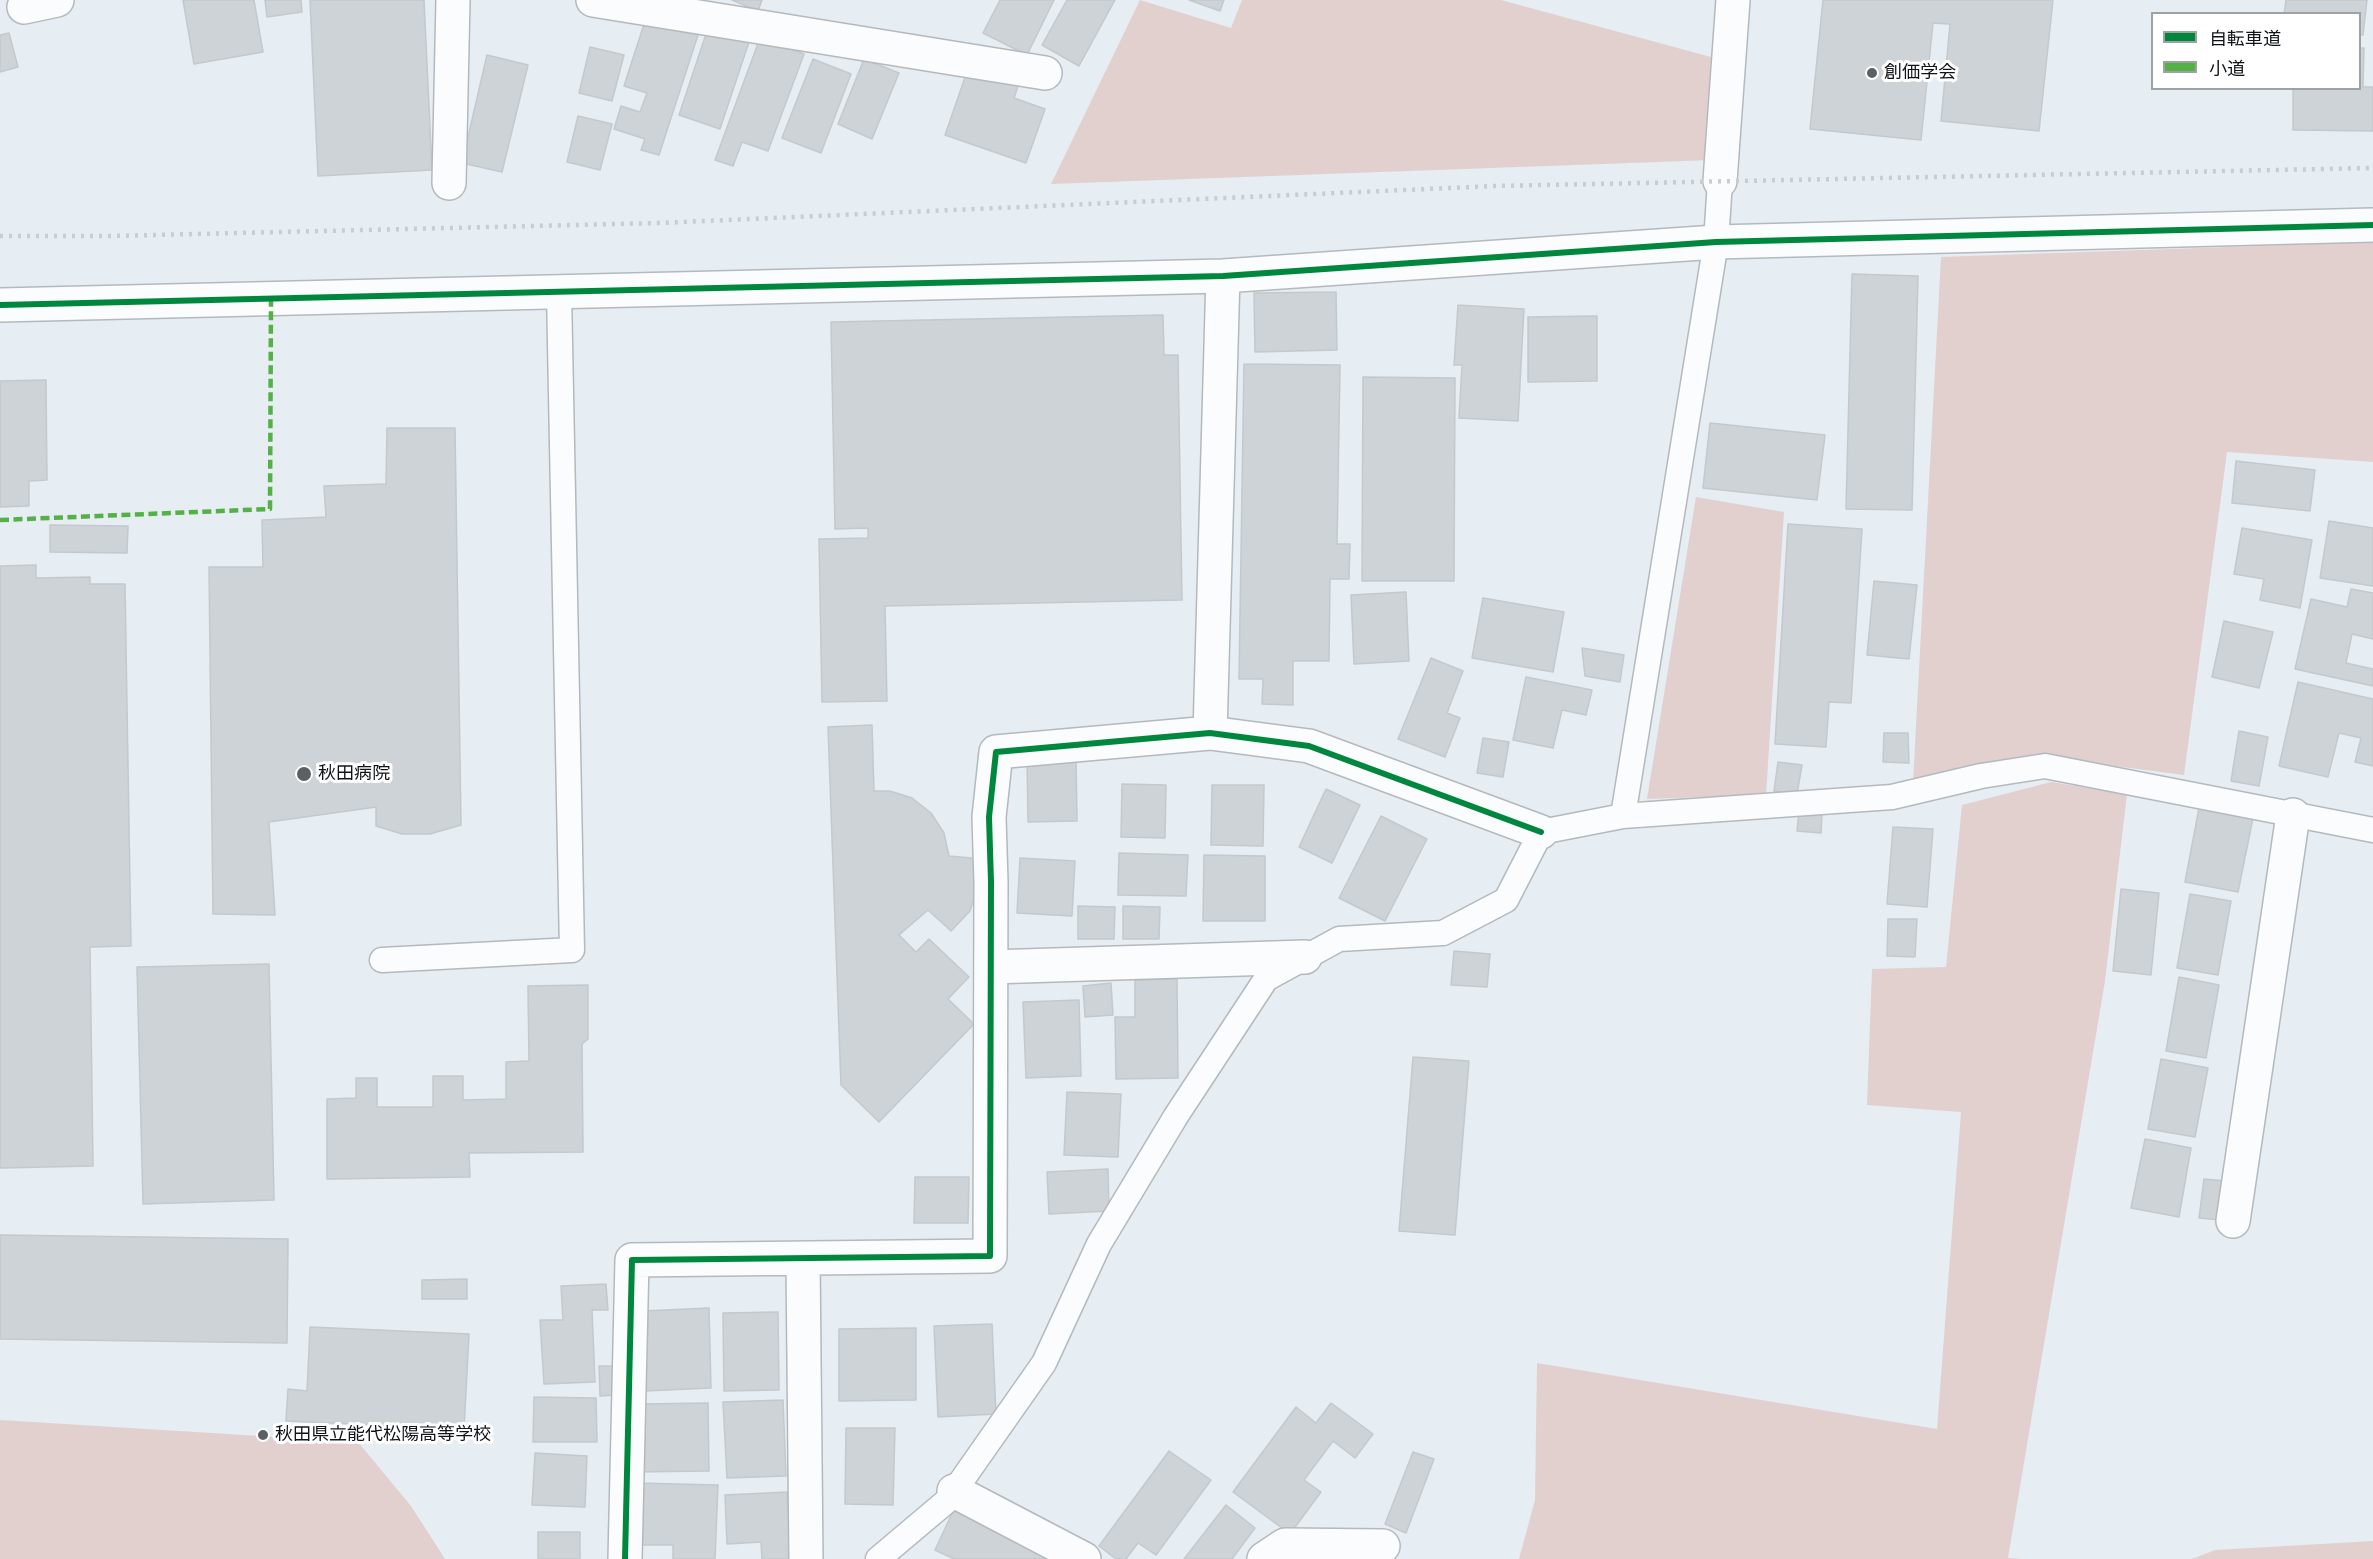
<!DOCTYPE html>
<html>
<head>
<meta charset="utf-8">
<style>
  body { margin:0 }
  #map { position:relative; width:2373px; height:1559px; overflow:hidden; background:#e6edf3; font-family:"PT Sans","Noto Sans JP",sans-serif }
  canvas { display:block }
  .legend { position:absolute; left:2151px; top:12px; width:210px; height:78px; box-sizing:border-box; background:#fff; border:2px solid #9fa1a2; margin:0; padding:8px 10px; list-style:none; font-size:18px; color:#101417 }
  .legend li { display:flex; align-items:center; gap:12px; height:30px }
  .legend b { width:30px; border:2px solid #9fa1a2 }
</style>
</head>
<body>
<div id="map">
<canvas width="2373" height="1559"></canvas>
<ul class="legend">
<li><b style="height:8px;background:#00873e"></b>自転車道</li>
<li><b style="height:8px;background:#54b145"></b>小道</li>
</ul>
</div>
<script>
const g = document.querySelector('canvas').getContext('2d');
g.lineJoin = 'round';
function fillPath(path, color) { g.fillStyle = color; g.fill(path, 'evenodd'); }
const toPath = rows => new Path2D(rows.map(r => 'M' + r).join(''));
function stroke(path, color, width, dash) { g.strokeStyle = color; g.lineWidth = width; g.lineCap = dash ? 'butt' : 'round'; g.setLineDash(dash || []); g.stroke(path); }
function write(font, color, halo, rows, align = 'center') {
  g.font = font + ' "PT Sans","Noto Sans JP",sans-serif'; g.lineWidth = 6; g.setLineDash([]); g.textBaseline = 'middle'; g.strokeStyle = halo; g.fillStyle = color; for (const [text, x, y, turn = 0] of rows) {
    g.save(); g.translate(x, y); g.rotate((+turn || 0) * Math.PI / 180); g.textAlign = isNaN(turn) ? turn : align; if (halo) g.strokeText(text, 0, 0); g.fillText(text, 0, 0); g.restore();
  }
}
fillPath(toPath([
  [1140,0,1231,28,1242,0,1501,0,1711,57,1712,160,1051,184],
  [2373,242,2373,462,2227,452,2184,775,2046,757,1913,782,1941,257],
  [1696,497,1784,512,1766,795,1647,799],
  [2051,782,2127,794,2105,981,2008,1558,2022,1559,1519,1559,1535,1500,1537,1363,1937,1429,1961,1112,1867,1105,1872,969,1946,967,1962,805],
  [0,1420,358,1442,411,1506,445,1559,0,1559],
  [2373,1541,2373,1559,2192,1559,2215,1550]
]), '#e2d0cf');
const building = toPath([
  [183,0,254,0,263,52,194,64,183,0],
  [265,0,301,0,302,12,267,17,265,0],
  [310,0,424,0,432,170,318,176,310,0],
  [732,0,762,0,758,11,732,0],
  [1000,0,1054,0,1027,55,983,33,1000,0],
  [1067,0,1115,0,1079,66,1042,45,1067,0],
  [1189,0,1224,0,1220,11,1189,0],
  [1823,0,2053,0,2039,131,1941,121,1950,24,1933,23,1921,140,1810,129,1823,0],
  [2286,0,2367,0,2363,35,2360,35,2360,14,2284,14,2286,0],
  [647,15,699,32,659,155,641,150,645,139,614,129,621,106,640,112,647,93,624,86,647,15],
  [708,28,749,42,720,129,679,115,708,28],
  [9,33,18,67,0,72,0,35,9,33],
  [760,38,804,54,768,151,742,142,733,166,715,160,760,38],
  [590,47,624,55,612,101,579,93,590,47],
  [2360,48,2364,48,2363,87,2373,87,2373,131,2293,130,2293,88,2360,88,2360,48],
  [487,55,528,65,502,172,462,163,487,55],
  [813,59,851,74,821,153,782,138,813,59],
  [864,59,899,73,872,139,838,124,864,59],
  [970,63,1020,80,1014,98,1045,109,1026,163,945,135,970,63],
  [578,116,612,124,600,170,567,162,578,116],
  [1852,274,1918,276,1912,510,1846,509,1852,274],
  [1336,292,1337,350,1255,352,1254,293,1336,292],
  [1458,305,1524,309,1518,421,1459,418,1462,365,1454,365,1458,305],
  [1163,315,1164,355,1178,355,1182,600,885,606,887,701,822,702,819,539,868,538,868,528,835,529,831,322,1163,315],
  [1597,316,1597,381,1528,382,1528,317,1597,316],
  [1244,364,1340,365,1337,544,1350,544,1349,579,1330,579,1329,661,1293,661,1293,705,1262,704,1263,679,1239,679,1244,364],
  [1363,377,1455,378,1454,581,1362,581,1363,377],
  [46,380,47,480,29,481,29,506,0,507,0,381,46,380],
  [1710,423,1825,435,1817,500,1703,488,1710,423],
  [387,428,455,428,461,825,430,834,402,834,376,826,376,807,269,822,275,915,213,914,209,567,263,567,262,520,326,517,324,486,386,484,387,428],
  [2236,461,2315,470,2310,511,2232,503,2236,461],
  [2329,521,2373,528,2373,586,2320,578,2329,521],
  [1788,524,1862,529,1851,703,1829,702,1826,747,1775,744,1788,524],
  [50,525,128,526,127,553,50,552,50,525],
  [2242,528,2312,540,2300,608,2260,600,2264,579,2234,574,2242,528],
  [36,565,36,578,90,577,90,584,125,584,131,946,90,947,93,1166,0,1168,0,566,36,565],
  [1874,581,1917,585,1909,659,1867,655,1874,581],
  [2351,589,2373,593,2373,639,2352,634,2346,663,2373,669,2373,686,2295,669,2311,599,2347,607,2351,589],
  [1406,592,1409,661,1354,664,1351,595,1406,592],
  [1483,598,1564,612,1553,672,1472,658,1483,598],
  [2224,621,2273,632,2259,688,2212,677,2224,621],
  [1582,648,1624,655,1620,682,1585,676,1582,648],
  [1431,658,1463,671,1447,713,1460,718,1445,757,1398,739,1431,658],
  [1526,677,1592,690,1586,715,1562,710,1553,748,1513,740,1526,677],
  [2298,682,2373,699,2373,766,2355,762,2361,738,2339,733,2328,777,2279,766,2298,682],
  [872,725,874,791,890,791,912,798,931,813,944,833,949,856,982,859,981,876,970,911,951,931,928,910,899,935,916,952,929,939,969,977,948,999,974,1024,879,1122,841,1085,828,727,872,725],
  [2239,731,2268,737,2259,786,2231,781,2239,731],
  [1884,733,1908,733,1909,763,1883,762,1884,733],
  [1483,738,1509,742,1503,777,1477,773,1483,738],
  [1076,759,1077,821,1028,822,1027,760,1076,759],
  [1778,762,1802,765,1797,794,1774,791,1778,762],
  [1122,784,1166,785,1165,838,1121,837,1122,784],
  [1212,785,1264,785,1263,846,1211,845,1212,785],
  [1326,789,1360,805,1332,863,1299,847,1326,789],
  [2199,808,2253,818,2238,892,2185,882,2199,808],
  [1799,812,1822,814,1821,833,1797,831,1799,812],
  [1381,816,1427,839,1385,921,1339,898,1381,816],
  [1893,827,1933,829,1927,907,1887,904,1893,827],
  [1119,853,1188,855,1186,896,1118,895,1119,853],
  [1204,855,1265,856,1265,921,1203,921,1204,855],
  [1020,858,1075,861,1072,916,1017,913,1020,858],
  [2121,889,2159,893,2151,975,2113,971,2121,889],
  [2190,894,2231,901,2218,975,2177,968,2190,894],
  [1078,906,1115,907,1114,939,1078,939,1078,906],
  [1123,906,1160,907,1159,939,1123,939,1123,906],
  [1888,919,1917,919,1915,957,1887,956,1888,919],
  [1454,951,1490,954,1487,987,1451,985,1454,951],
  [269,964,274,1200,143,1204,137,967,269,964],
  [2179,977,2219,985,2206,1058,2166,1051,2179,977],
  [1177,979,1178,1078,1116,1079,1115,1017,1135,1017,1135,980,1177,979],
  [1111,983,1113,1015,1085,1017,1083,986,1111,983],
  [588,985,588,1039,582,1044,583,1152,469,1153,470,1177,327,1179,327,1099,356,1098,356,1078,377,1078,377,1107,433,1107,433,1076,463,1076,463,1100,506,1099,506,1062,529,1061,528,986,588,985],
  [1079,1000,1081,1076,1026,1078,1023,1002,1079,1000],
  [1413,1057,1469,1061,1455,1235,1399,1231,1413,1057],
  [2161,1059,2208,1068,2195,1137,2148,1129,2161,1059],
  [1067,1092,1121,1094,1118,1157,1064,1155,1067,1092],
  [2145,1139,2191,1148,2179,1217,2131,1208,2145,1139],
  [1108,1169,1109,1211,1049,1214,1047,1172,1108,1169],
  [915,1177,969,1177,968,1223,914,1223,915,1177],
  [2204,1179,2226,1181,2221,1220,2199,1218,2204,1179],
  [0,1235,288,1239,287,1343,0,1339,0,1235],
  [467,1279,467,1299,422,1299,422,1280,467,1279],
  [606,1284,608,1310,592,1310,595,1382,544,1384,540,1320,563,1320,561,1286,606,1284],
  [709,1308,711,1388,645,1391,643,1311,709,1308],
  [778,1312,779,1390,724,1391,723,1313,778,1312],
  [992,1324,996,1414,938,1417,934,1326,992,1324],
  [310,1327,469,1334,464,1429,286,1421,288,1389,307,1391,310,1327],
  [916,1328,916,1400,839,1401,839,1329,916,1328],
  [599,1366,615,1366,616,1395,600,1396,599,1366],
  [534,1397,596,1398,597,1442,533,1442,534,1397],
  [783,1400,786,1476,727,1478,723,1402,783,1400],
  [708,1403,709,1471,630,1472,630,1446,645,1446,643,1404,708,1403],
  [1331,1403,1373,1434,1355,1458,1333,1441,1304,1480,1321,1492,1290,1534,1233,1492,1296,1407,1316,1423,1331,1403],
  [846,1428,895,1428,893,1505,845,1504,846,1428],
  [1169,1451,1211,1480,1156,1555,1138,1543,1126,1559,1116,1559,1099,1546,1169,1451],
  [1413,1452,1434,1459,1406,1533,1385,1524,1413,1452],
  [535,1453,587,1456,585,1507,532,1505,535,1453],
  [636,1483,718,1485,715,1559,673,1559,673,1545,634,1545,636,1483],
  [787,1492,791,1559,762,1559,761,1542,727,1544,725,1495,787,1492],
  [1226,1505,1255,1528,1232,1559,1184,1559,1226,1505],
  [955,1507,1062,1559,954,1559,935,1550,955,1507],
  [538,1532,580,1532,580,1559,538,1559,538,1532]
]);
fillPath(building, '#ced3d7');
stroke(building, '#c3c9cd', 1.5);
const service = toPath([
  [1623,816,1716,242,1720,181],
  [382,960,572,950,559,292],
  [878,1559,948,1500,1044,1363,1099,1244,1176,1116,1266,979,1339,939,1443,933,1506,900,1541,832,1623,816,1892,797,1981,776,2045,766,2373,830]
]);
const minor = toPath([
  [593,0,1045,73],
  [24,7,57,0],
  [1720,181,1733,0],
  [449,183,453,0],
  [0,305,1223,276,1716,242,2373,225],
  [1210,733,1223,276],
  [991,967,1305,957],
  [2233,1221,2293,815],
  [803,1260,806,1559],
  [954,1491,1084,1559],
  [625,1559,632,1260,990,1256,991,882,989,817,996,752,1210,733,1309,746,1541,832],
  [1264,1559,1285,1545,1383,1546]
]);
stroke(service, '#b4b9be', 27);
stroke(minor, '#b4b9be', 36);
stroke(service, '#fbfcfd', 24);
stroke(minor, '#fbfcfd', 33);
stroke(toPath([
  [0,236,111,236,659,223,1495,186,2373,168]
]), '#caccce', 4.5, [3, 6]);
stroke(toPath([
  [0,520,270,509,271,300]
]), '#54b145', 4.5, [9, 4.5]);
stroke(toPath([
  [0,305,1223,276,1716,242,2373,225],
  [625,1559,632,1260,990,1256,991,882,989,817,996,752,1210,733,1309,746,1541,832]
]), '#00873e', 6);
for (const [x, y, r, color] of [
  [1872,73,6,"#5b6064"],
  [304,774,8,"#5b6064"],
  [263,1435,6,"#5b6064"]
]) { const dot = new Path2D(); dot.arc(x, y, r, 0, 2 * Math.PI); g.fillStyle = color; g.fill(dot); stroke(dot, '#fff', 2); }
write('18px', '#101417', '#fff', [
  ["創価学会",1884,73],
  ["秋田病院",318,774],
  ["秋田県立能代松陽高等学校",275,1435]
], 'left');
</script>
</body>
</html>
